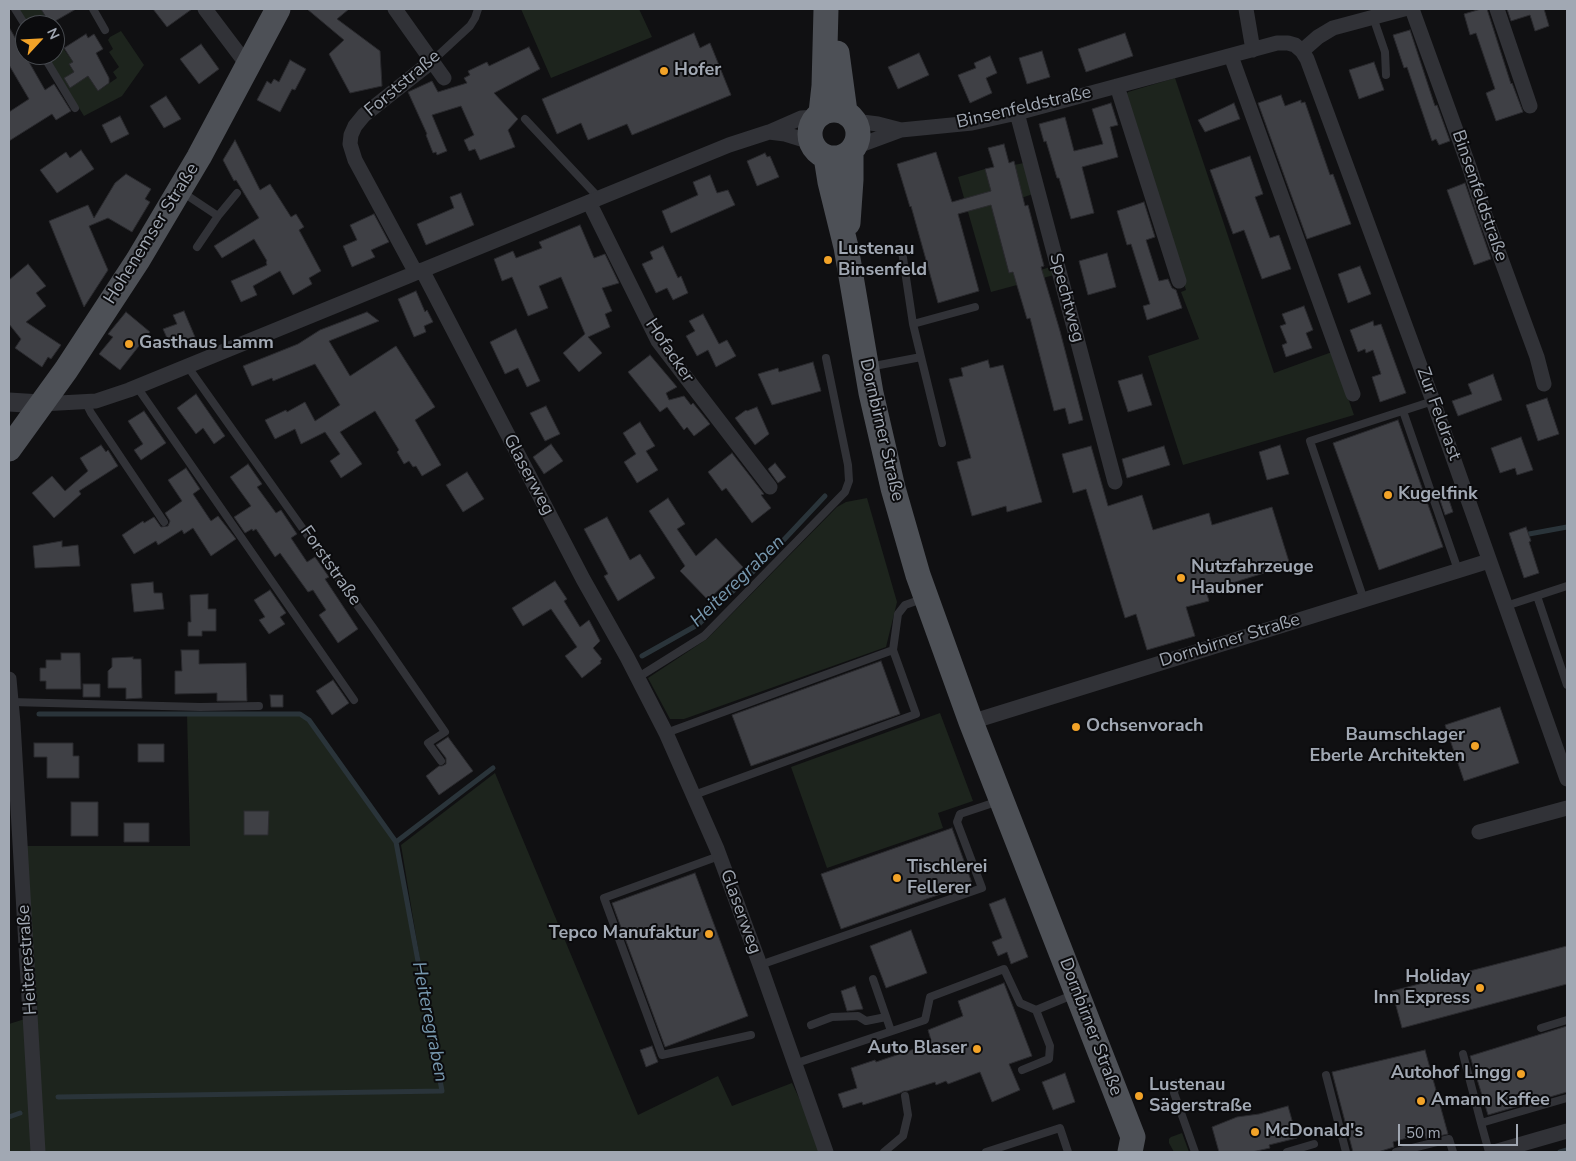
<!DOCTYPE html>
<html>
<head>
<meta charset="utf-8">
<style>
  body { margin:0 }
  #map { position:relative; width:1576px; height:1161px; overflow:hidden; background:#101012; font-family:"Nunito Sans",sans-serif }
  canvas { display:block }
  .frame { position:absolute; inset:0; border:10px solid #a1a8b3; pointer-events:none }
  .north { position:absolute; left:15px; top:15px; width:50px; height:50px; box-sizing:border-box; background:#0b0b0d; border:1px solid #474a4f; border-radius:50%; rotate:65deg; font-size:14px; font-weight:700; line-height:20px; text-align:center; color:#a1a8b3 }
  .north::after { content:''; display:block; margin:auto; width:18px; height:22px; background:#f2a328; clip-path:polygon(50% 0,100% 100%,50% 72%,0 100%) }
  .scale { position:absolute; left:1398px; top:1124px; width:120px; height:22px; box-sizing:border-box; border:2px solid #a1a8b3; border-top:0; padding-left:6px; font-size:15px; line-height:18px; white-space:nowrap; color:#a1a8b3; -webkit-text-stroke:4px #0b0b0d; paint-order:stroke }
</style>
</head>
<body>
<div id="map">
<canvas width="1576" height="1161"></canvas>
<div class="frame"></div>
<div class="north">N</div>
<div class="scale">50 m</div>
</div>
<script>
const g = document.querySelector('canvas').getContext('2d');
g.lineJoin = 'round';
function fillPath(path, color) { g.fillStyle = color; g.fill(path, 'evenodd'); }
const toPath = rows => new Path2D(rows.map(r => 'M' + r).join(''));
function stroke(path, color, width, dash) { g.strokeStyle = color; g.lineWidth = width; g.lineCap = dash ? 'butt' : 'round'; g.setLineDash(dash || []); g.stroke(path); }
function write(font, color, halo, rows, align = 'center') {
  g.font = font + ' "Nunito Sans",sans-serif'; g.lineWidth = 4; g.setLineDash([]); g.textBaseline = 'middle'; g.strokeStyle = halo; g.fillStyle = color; for (const [text, x, y, turn = 0] of rows) {
    g.save(); g.translate(x, y); g.rotate((+turn || 0) * Math.PI / 180); g.textAlign = isNaN(turn) ? turn : align; if (halo) g.strokeText(text, 0, 0); g.fillText(text, 0, 0); g.restore();
  }
}
fillPath(toPath([
  [18,9,41,9,50,25,28,25],
  [521,9,639,9,652,37,551,78],
  [121,31,144,65,122,96,84,116,46,55,55,55,55,37,73,62,69,65,80,81,88,76,98,91,117,78,113,72,119,67,109,52,113,49,108,40,110,37],
  [1175,78,1274,373,1332,352,1354,415,1183,465,1148,356,1199,339,1181,292,1186,290,1126,99,1126,95,1128,92],
  [1024,163,1033,194,1018,199,994,217,1009,273,1030,268,1031,273,1050,267,1053,269,1054,275,991,292,958,177,985,169,993,198,1014,165],
  [867,498,897,602,886,647,684,719,670,719,648,678,707,639,837,507,846,502],
  [187,713,300,714,309,720,396,842,435,1051,401,845,495,773,638,1115,718,1076,732,1106,792,1083,824,1152,9,1152,9,1117,24,1111,9,1116,9,1024,31,1017,21,846,190,846],
  [940,713,973,801,938,813,943,828,827,868,791,767],
  [1182,1133,1189,1152,1174,1152,1169,1143,1169,1139,1171,1137]
]), '#1d241d');
stroke(toPath([
  [1529,534,1567,527],
  [642,656,699,624,763,562,825,496],
  [39,714,300,714,309,720,396,842],
  [58,1097,442,1091,396,842,493,768],
  [9,1117,20,1113],
  [1560,1152,1567,1150]
]), '#2a343a', 5);
const building = toPath([
  [41,9,76,9,50,24,41,9],
  [153,9,192,9,167,27,153,9],
  [307,9,349,9,337,19,380,51,382,86,350,93,329,54,344,40,307,9],
  [1481,9,1487,9,1511,84,1512,83,1523,112,1496,121,1486,93,1495,89,1476,33,1470,35,1464,14,1481,9],
  [1507,9,1544,9,1549,26,1535,31,1530,15,1511,21,1507,9],
  [9,27,45,90,54,84,71,111,56,120,52,114,9,141,9,112,29,99,9,65,9,27],
  [1410,30,1435,106,1437,105,1450,141,1439,145,1436,139,1432,141,1407,67,1404,68,1393,35,1410,30],
  [694,33,700,48,710,43,731,95,632,135,627,124,588,140,581,123,557,134,542,99,694,33],
  [1125,33,1133,56,1086,72,1078,49,1125,33],
  [86,34,88,38,94,34,103,49,96,53,109,78,109,83,98,91,88,76,70,88,64,78,74,72,69,64,73,62,64,48,86,34],
  [201,44,219,69,199,84,180,59,201,44],
  [529,47,540,69,494,93,518,119,508,130,515,147,480,160,475,149,469,151,464,140,474,135,461,106,432,115,447,151,437,155,436,152,433,153,426,135,427,134,408,92,432,81,438,92,467,83,464,78,470,75,468,71,487,62,489,66,529,47],
  [1042,51,1050,77,1027,84,1019,58,1042,51],
  [919,53,929,75,898,89,888,67,919,53],
  [990,56,997,73,986,78,992,93,970,103,958,75,976,68,974,63,990,56],
  [290,60,306,69,295,90,292,89,280,112,257,100,267,81,271,84,274,79,279,82,290,60],
  [1374,62,1384,90,1359,99,1349,70,1374,62],
  [1281,95,1285,106,1301,100,1301,103,1305,102,1330,175,1333,174,1351,224,1307,239,1258,103,1281,95],
  [166,96,181,119,164,128,150,106,166,96],
  [1111,103,1118,125,1110,127,1118,157,1082,167,1094,213,1071,219,1059,178,1057,178,1046,141,1044,142,1039,124,1065,117,1074,151,1103,144,1092,109,1111,103],
  [1234,103,1240,119,1205,132,1198,120,1234,103],
  [120,116,129,134,111,143,102,125,120,116],
  [235,140,260,190,270,184,291,217,296,214,304,227,299,230,321,271,309,278,312,284,293,295,280,271,253,286,257,295,241,302,231,281,267,265,266,262,267,261,254,239,222,258,214,246,259,218,236,180,234,181,223,160,235,140],
  [1004,144,1009,163,1014,161,1025,206,1028,205,1044,266,1041,267,1060,331,1083,420,1069,424,1065,408,1054,411,1030,318,1027,319,1013,272,1009,273,991,205,958,214,979,291,938,303,911,206,910,207,897,164,936,152,952,202,991,191,985,169,994,167,988,148,1004,144],
  [81,150,94,169,57,193,40,170,66,152,70,158,81,150],
  [765,153,767,157,770,156,779,177,757,186,747,161,765,153],
  [1250,156,1263,194,1255,197,1270,238,1279,235,1291,269,1262,279,1244,230,1233,234,1210,170,1250,156],
  [126,174,151,189,145,199,150,202,132,232,108,218,89,226,108,270,84,307,49,221,88,205,94,218,115,183,126,174],
  [710,175,717,193,728,190,735,205,671,233,662,211,698,195,693,182,710,175],
  [1465,183,1491,259,1474,265,1447,190,1465,183],
  [461,193,474,225,426,245,417,224,454,208,450,197,461,193],
  [1144,202,1155,237,1146,240,1159,281,1168,279,1172,288,1176,290,1182,308,1147,320,1143,306,1150,304,1131,244,1127,245,1117,211,1144,202],
  [374,214,389,242,371,250,375,257,352,267,343,246,357,240,350,225,374,214],
  [580,225,594,258,605,254,619,283,602,288,612,311,605,314,610,327,588,337,602,353,579,372,563,353,585,334,561,277,539,286,548,308,528,316,512,277,502,281,494,259,513,251,516,258,542,248,539,242,580,225],
  [663,246,678,278,681,276,688,293,673,300,667,288,656,293,642,264,653,259,650,252,663,246],
  [1107,253,1116,287,1088,295,1079,261,1107,253],
  [28,264,46,286,36,293,46,306,26,322,61,345,51,359,48,357,42,367,15,348,21,339,9,324,9,280,28,264],
  [1360,266,1371,294,1348,303,1338,274,1360,266],
  [416,291,425,312,427,310,433,322,424,326,426,332,414,337,398,299,416,291],
  [1304,306,1313,330,1306,333,1312,348,1286,357,1282,345,1287,343,1280,326,1286,324,1282,314,1304,306],
  [184,311,195,337,171,347,163,329,177,324,173,315,184,311],
  [126,312,150,332,120,370,99,354,113,337,108,334,126,312],
  [367,312,379,321,329,341,350,376,396,346,435,407,415,420,441,465,422,476,416,466,413,467,409,461,404,464,397,452,399,450,375,411,340,432,362,464,341,478,330,461,340,454,325,432,301,444,295,429,275,439,265,420,286,410,287,412,305,402,315,421,340,405,315,364,273,381,272,378,252,386,243,366,298,344,320,330,367,312],
  [703,314,719,344,727,340,736,356,716,367,708,350,697,356,686,336,695,331,689,321,703,314],
  [1373,321,1374,326,1381,324,1406,393,1380,402,1372,377,1381,374,1373,350,1366,353,1365,349,1358,352,1350,330,1373,321],
  [516,329,540,381,527,387,518,368,505,374,490,342,516,329],
  [650,355,677,387,666,393,669,400,684,396,691,405,693,403,710,424,694,436,687,427,684,430,667,407,660,412,628,372,650,355],
  [988,360,990,368,1003,365,1042,502,1007,512,1006,506,972,516,957,462,971,458,949,379,963,376,961,368,988,360],
  [813,362,821,391,772,405,758,374,778,368,779,372,813,362],
  [1142,374,1152,405,1128,412,1118,381,1142,374],
  [1493,374,1502,400,1458,416,1452,401,1472,394,1468,384,1493,374],
  [196,394,225,436,214,444,203,428,196,434,177,408,196,394],
  [1547,398,1559,434,1538,441,1526,405,1547,398],
  [546,406,560,434,545,441,530,413,546,406],
  [757,407,769,434,755,445,735,418,746,410,747,411,757,407],
  [144,411,166,443,141,460,134,450,143,444,128,421,144,411],
  [1398,420,1443,547,1379,570,1333,443,1398,420],
  [640,422,655,446,646,451,658,470,637,483,624,462,636,454,623,433,640,422],
  [1521,437,1533,470,1517,475,1515,468,1500,473,1491,448,1521,437],
  [551,444,563,461,544,474,533,457,551,444],
  [101,445,106,452,108,450,118,466,79,491,81,494,54,518,32,493,52,476,65,491,88,471,80,458,101,445],
  [1280,445,1289,474,1267,480,1259,452,1280,445],
  [1091,446,1108,506,1142,495,1153,530,1209,513,1212,525,1272,507,1290,565,1206,591,1209,601,1186,607,1195,636,1147,650,1136,614,1125,618,1086,489,1073,493,1062,454,1091,446],
  [1164,446,1170,465,1127,478,1122,459,1164,446],
  [732,453,764,494,761,495,771,508,752,523,726,488,722,491,708,472,732,453],
  [775,463,786,477,778,483,768,469,775,463],
  [248,464,262,484,257,487,276,513,281,510,297,534,291,538,307,562,315,557,329,577,325,579,358,629,338,643,319,615,326,610,313,590,308,592,280,553,275,557,256,529,253,531,252,529,245,533,234,517,251,506,230,477,248,464],
  [186,468,200,489,193,494,211,521,218,516,236,539,211,556,193,528,184,534,182,530,158,545,156,541,134,554,122,535,143,521,144,523,154,517,161,527,168,526,170,521,165,513,182,501,168,480,186,468],
  [467,472,484,499,463,512,446,485,467,472],
  [1445,488,1453,512,1445,515,1437,491,1445,488],
  [668,498,685,524,677,529,696,556,716,538,743,567,708,600,680,571,685,566,649,511,668,498],
  [607,517,630,560,640,554,655,578,618,601,604,576,608,574,584,529,607,517],
  [1526,527,1531,541,1529,542,1539,573,1524,578,1509,533,1526,527],
  [62,541,62,547,78,545,80,566,35,568,33,546,62,541],
  [555,581,567,599,564,601,580,627,589,620,600,641,593,648,602,659,600,661,601,663,582,678,565,656,577,647,551,609,523,626,512,608,555,581],
  [153,582,154,593,162,593,164,609,134,612,131,584,153,582],
  [270,590,286,613,280,617,285,624,269,634,259,620,265,617,254,600,270,590],
  [208,594,208,609,216,609,216,631,202,631,202,636,188,636,188,622,191,622,190,595,208,594],
  [181,650,199,650,199,664,246,663,247,701,217,701,217,693,175,694,175,671,182,671,181,650],
  [61,653,80,653,81,689,46,689,46,681,40,681,40,668,46,668,46,660,61,660,61,653],
  [133,657,133,659,141,659,142,698,126,699,126,688,108,688,108,671,112,667,112,658,133,657],
  [881,661,900,714,751,766,732,715,881,661],
  [333,680,349,703,332,715,316,691,333,680],
  [83,684,100,684,100,697,83,697,83,684],
  [270,695,283,695,283,707,271,707,270,695],
  [1500,707,1519,763,1464,781,1445,725,1500,707],
  [448,737,473,771,439,795,426,776,439,766,442,766,446,764,446,758,436,745,448,737],
  [34,743,73,743,73,756,79,756,79,778,47,778,47,757,34,757,34,743],
  [138,744,164,744,164,762,138,762,138,744],
  [71,802,98,802,98,836,71,836,71,802],
  [244,811,269,811,268,835,244,835,244,811],
  [124,823,149,823,149,842,124,842,124,823],
  [952,828,972,883,841,929,821,874,952,828],
  [695,873,748,1016,665,1047,612,903,695,873],
  [1005,898,1028,957,1011,964,1007,952,998,956,992,942,1002,938,989,904,1005,898],
  [911,930,927,973,886,988,870,946,911,930],
  [1567,946,1567,984,1402,1028,1392,991,1567,946],
  [1004,983,1032,1056,1009,1064,1020,1090,992,1102,980,1072,948,1084,946,1081,936,1085,935,1082,907,1091,904,1091,900,1093,863,1105,862,1102,843,1108,838,1094,857,1088,851,1068,875,1060,876,1062,923,1046,922,1043,931,1040,928,1030,963,1016,958,1001,1004,983],
  [855,986,863,1009,847,1011,841,991,855,986],
  [1567,1026,1567,1092,1488,1115,1470,1056,1567,1026],
  [652,1046,658,1062,646,1067,640,1050,652,1046],
  [1425,1050,1448,1134,1426,1139,1424,1133,1393,1142,1394,1147,1378,1152,1353,1152,1332,1072,1425,1050],
  [1065,1073,1075,1102,1053,1110,1042,1082,1065,1073],
  [1288,1106,1297,1138,1269,1145,1270,1148,1252,1152,1219,1152,1212,1127,1237,1117,1259,1114,1288,1106]
]);
fillPath(building, '#3f4045');
stroke(building, '#2a2a2e', 1);
stroke(toPath([
  [15,9,25,25],
  [93,9,105,30],
  [1373,17,1385,52,1386,75],
  [43,55,75,108],
  [431,62,470,26,475,18,478,9],
  [525,119,599,198],
  [182,192,218,216],
  [197,247,218,216,237,193],
  [902,251,913,324],
  [921,357,913,324,975,307],
  [188,367,374,629,445,732,428,743,441,761],
  [869,367,921,357,942,443],
  [137,387,354,700],
  [86,403,91,413,164,522],
  [1403,411,1458,570],
  [1537,596,1567,685],
  [1364,600,1310,441,1433,401],
  [1506,606,1567,586],
  [637,678,704,636,845,492,849,481,848,465,826,358],
  [11,702,200,707,259,706],
  [666,733,893,650],
  [694,795,916,714,893,650,898,614,905,605,922,599],
  [719,856,604,898,662,1055,751,1035],
  [760,965,982,888,957,822,960,814,999,801],
  [873,979,891,1031],
  [811,1025,832,1017,858,1016,866,1021,886,1017],
  [1541,1028,1567,1020],
  [1463,1054,1481,1123],
  [794,1064,925,1020,930,997,1004,969,1020,1003,1036,1010,1075,994],
  [1022,1070,1049,1059,1050,1046,1036,1010],
  [1326,1075,1346,1152],
  [1176,1083,1174,1093,1195,1152],
  [884,1152,903,1136,908,1115,905,1096],
  [986,1152,1060,1128,1068,1152],
  [1287,1152,1314,1144],
  [1396,1152,1449,1139,1453,1152],
  [1489,1152,1481,1123,1567,1098]
]), '#313237', 8);
stroke(toPath([
  [205,9,248,66],
  [395,9,444,78],
  [1246,9,1253,50],
  [1412,9,1470,169,1482,207,1537,357,1544,384],
  [1497,9,1530,106],
  [1302,51,1318,37,1333,28,1404,9],
  [1231,56,1353,394],
  [1117,86,1179,281],
  [1017,113,1115,482],
  [854,121,878,124,901,130],
  [769,132,785,134,811,142],
  [855,147,901,130,972,123,1017,113,1277,43,1288,43,1295,45,1302,51,1307,59,1433,401,1567,779],
  [589,202,658,341,770,487],
  [422,270,583,579,627,657,666,733,717,849,760,965,826,1152],
  [416,273,355,160,350,144,351,135,355,126,364,115,431,62],
  [41,404,96,401,129,390,729,145,769,132,801,118,816,117],
  [9,679,13,723,38,1152],
  [971,722,1489,561],
  [1479,832,1567,808],
  [1494,1152,1567,1131]
]), '#313237', 15);
stroke(toPath([
  [9,402,41,404]
]), '#313237', 19);
stroke(toPath([
  [837,53,845,112],
  '810 134a24 24 0 1 1 48 0a24 24 0 1 1-48 0Z',
  [821,113,824,86,826,9],
  [826,157,830,182,846,247,871,393,893,488,918,575,971,722,1133,1137,1130,1152],
  [848,223,851,180,851,151],
  [9,449,66,370,138,260,199,157,278,9]
]), '#4d5056', 25);
for (const [x, y, r, color] of [
  [664,71,5,"#f2a328"],
  [828,260,5,"#f2a328"],
  [129,344,5,"#f2a328"],
  [1388,495,5,"#f2a328"],
  [1181,578,5,"#f2a328"],
  [1076,727,5,"#f2a328"],
  [1475,746,5,"#f2a328"],
  [897,878,5,"#f2a328"],
  [709,934,5,"#f2a328"],
  [1480,988,5,"#f2a328"],
  [977,1049,5,"#f2a328"],
  [1521,1074,5,"#f2a328"],
  [1139,1096,5,"#f2a328"],
  [1421,1101,5,"#f2a328"],
  [1255,1132,5,"#f2a328"]
]) { const dot = new Path2D(); dot.arc(x, y, r, 0, 2 * Math.PI); g.fillStyle = color; g.fill(dot); stroke(dot, '#0b0b0d', 2); }
write('bold 18px', '#a1a8b3', '#0b0b0d', [
  ["Hofer",674,71],
  ["Lustenau",838,250],
  ["Binsenfeld",838,271],
  ["Gasthaus Lamm",139,344],
  ["Kugelfink",1398,495],
  ["Nutzfahrzeuge",1191,568],
  ["Haubner",1191,589],
  ["Ochsenvorach",1086,727],
  ["Baumschlager",1465,736,"right"],
  ["Eberle Architekten",1465,757,"right"],
  ["Tischlerei",907,868],
  ["Fellerer",907,889],
  ["Tepco Manufaktur",699,934,"right"],
  ["Holiday",1470,978,"right"],
  ["Inn Express",1470,999,"right"],
  ["Auto Blaser",967,1049,"right"],
  ["Autohof Lingg",1511,1074,"right"],
  ["Lustenau",1149,1086],
  ["Sägerstraße",1149,1107],
  ["Amann Kaffee",1431,1101],
  ["McDonald's",1265,1132]
], 'left');
write('18px', '#a1a8b3', '#0b0b0d', [
  ["Forststraße",403,84,-40],
  ["Binsenfeldstraße",1024,108,-13],
  ["Binsenfeldstraße",1479,196,71],
  ["Hohenemser Straße",152,234,-58],
  ["Spechtweg",1066,298,75],
  ["Hofacker",669,351,56],
  ["Zur Feldrast",1438,414,70],
  ["Dornbirner Straße",881,430,77],
  ["Glaserweg",528,475,62],
  ["Forststraße",330,566,55],
  ["Dornbirner Straße",1230,641,-17],
  ["Glaserweg",740,912,70],
  ["Heiterestraße",28,960,-94],
  ["Dornbirner Straße",1090,1027,69]
]);
write('italic 19px', '#7798af', '#0b0b0d', [
  ["Heiteregraben",738,582,-44],
  ["Heiteregraben",429,1022,79]
]);
</script>
</body>
</html>
